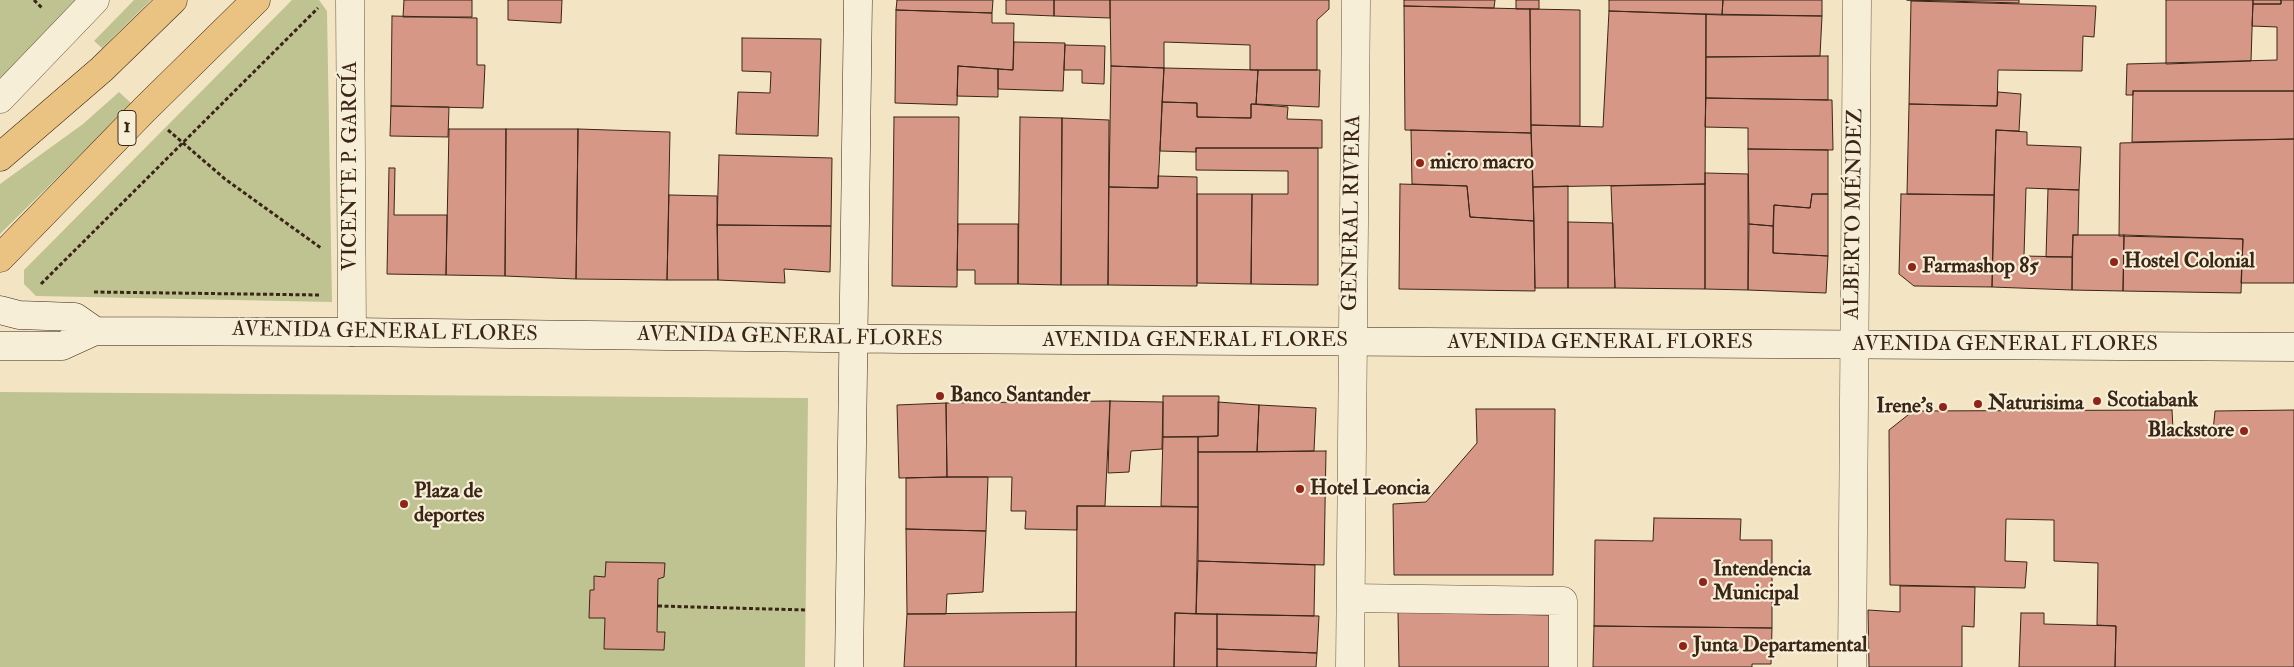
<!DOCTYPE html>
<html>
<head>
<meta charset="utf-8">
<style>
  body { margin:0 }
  canvas { display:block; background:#f3e5c3 }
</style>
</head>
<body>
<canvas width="2294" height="667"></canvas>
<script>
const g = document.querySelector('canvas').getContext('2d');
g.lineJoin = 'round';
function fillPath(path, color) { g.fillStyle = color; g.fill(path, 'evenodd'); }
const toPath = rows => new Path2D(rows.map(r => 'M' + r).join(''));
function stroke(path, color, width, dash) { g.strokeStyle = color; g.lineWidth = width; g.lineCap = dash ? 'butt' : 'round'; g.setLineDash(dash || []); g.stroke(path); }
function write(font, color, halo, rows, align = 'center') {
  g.font = font + ' "IM FELL Double Pica",serif'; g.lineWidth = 4.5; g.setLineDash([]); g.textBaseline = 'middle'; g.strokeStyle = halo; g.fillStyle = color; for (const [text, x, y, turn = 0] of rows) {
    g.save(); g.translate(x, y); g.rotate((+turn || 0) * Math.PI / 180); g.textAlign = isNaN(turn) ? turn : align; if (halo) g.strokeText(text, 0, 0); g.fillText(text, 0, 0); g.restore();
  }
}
fillPath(toPath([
  [0,0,77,0,0,79],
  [134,0,151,0,102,48,94,41],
  [292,0,319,0,327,11,332,302,36,296,24,284,24,270],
  [119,92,132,104,0,234,0,184,83,124],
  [0,392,808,398,805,667,0,667]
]), '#bfc391');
const building = toPath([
  [404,0,472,0,472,17,403,17,404,0],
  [508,0,562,0,561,23,508,20,508,0],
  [897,0,993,0,992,13,896,10,897,0],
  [1006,0,1054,0,1054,16,1006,14,1006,0],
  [1054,0,1110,0,1110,18,1054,16,1054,0],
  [1110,0,1329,0,1329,9,1317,20,1317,70,1250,70,1250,45,1164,42,1164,68,1111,66,1110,0],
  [1404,0,1495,0,1494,8,1404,6,1404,0],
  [1516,0,1539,0,1539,9,1516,9,1516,0],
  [1609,0,1723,0,1722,15,1609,11,1609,0],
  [1723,0,1822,0,1822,16,1722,15,1723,0],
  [1907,0,2019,0,2019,3,1907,0],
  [2166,0,2253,0,2251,61,2166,64,2166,0],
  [2253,0,2281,0,2281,4,2253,4,2253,0],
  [2281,0,2294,0,2294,91,2133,91,2133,95,2126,95,2127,64,2277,60,2277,27,2252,26,2253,4,2281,4,2281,0],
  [1911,1,2096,6,2094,37,2083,36,2082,71,1998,70,1997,106,1909,104,1911,1],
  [1404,6,1530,9,1531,133,1405,130,1404,6],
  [1530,9,1580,10,1580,126,1531,125,1530,9],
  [896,10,992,13,992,23,1014,23,1013,70,958,66,957,105,895,103,896,10],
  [1609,11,1706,14,1705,184,1533,187,1531,125,1603,127,1609,11],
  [1706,14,1822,16,1820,56,1706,57,1706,14],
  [392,16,477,18,477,65,485,65,483,108,391,106,392,16],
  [742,38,821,39,818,136,736,134,738,92,770,93,771,72,742,71,742,38],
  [1014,42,1065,43,1063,91,998,89,998,69,1013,70,1014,42],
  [1065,45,1105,46,1104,84,1082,83,1082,70,1064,70,1065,45],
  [1828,56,1828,100,1706,98,1706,57,1828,56],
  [958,66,998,69,998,97,957,96,958,66],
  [1111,66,1164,68,1158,188,1109,187,1111,66],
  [1164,68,1258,70,1256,104,1251,104,1251,118,1197,117,1197,103,1162,102,1164,68],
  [1258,70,1320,70,1319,107,1256,104,1258,70],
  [2133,91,2294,91,2294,139,2132,142,2133,91],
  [1998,92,2021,94,2019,131,1996,130,1994,195,1907,194,1909,104,1997,106,1998,92],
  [1706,98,1832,100,1833,150,1748,149,1748,128,1705,127,1706,98],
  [1162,102,1197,103,1197,117,1251,118,1251,104,1288,107,1287,119,1322,120,1322,148,1196,148,1196,152,1160,151,1162,102],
  [391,106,449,107,448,137,390,136,391,106],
  [894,117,959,117,957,287,892,286,894,117],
  [1020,117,1062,118,1061,285,1018,284,1020,117],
  [1062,118,1109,120,1108,285,1061,285,1062,118],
  [449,129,506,129,505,276,446,275,449,129],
  [506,129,578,129,576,279,505,276,506,129],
  [578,129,670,132,667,280,576,279,578,129],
  [1411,130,1531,133,1534,221,1470,217,1467,186,1412,184,1411,130],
  [1996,130,2027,132,2027,145,2081,147,2079,190,2026,188,2024,256,2072,257,2072,290,1992,287,1996,130],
  [2294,139,2294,283,2241,283,2243,239,2119,236,2120,143,2294,139],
  [1196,148,1318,148,1318,285,1251,284,1252,194,1288,194,1288,171,1196,170,1196,148],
  [1748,149,1828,150,1828,194,1812,194,1810,208,1774,205,1773,226,1749,224,1748,149],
  [719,155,832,158,831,226,717,225,719,155],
  [389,168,395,168,394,215,447,215,446,275,387,274,389,168],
  [1705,173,1748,174,1748,290,1705,289,1705,173],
  [1158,176,1197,177,1197,286,1108,285,1109,187,1158,188,1158,176],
  [1400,184,1467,186,1470,217,1534,221,1535,291,1399,289,1400,184],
  [1705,184,1705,289,1615,288,1611,186,1705,184],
  [1568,186,1568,288,1535,288,1533,187,1568,186],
  [2048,189,2079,190,2078,235,2073,235,2072,257,2046,257,2048,189],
  [1197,194,1252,194,1251,284,1197,283,1197,194],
  [1812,194,1828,194,1828,256,1773,253,1774,205,1810,208,1812,194],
  [1901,194,1994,195,1992,287,1914,286,1899,274,1901,194],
  [669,195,717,196,718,280,667,280,669,195],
  [1568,222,1613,223,1615,288,1568,288,1568,222],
  [958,224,1018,224,1018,284,975,284,975,270,957,270,958,224],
  [1749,224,1773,226,1773,253,1828,256,1826,293,1748,290,1749,224],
  [717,225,831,226,830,272,784,269,785,283,718,280,717,225],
  [2073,235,2124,235,2123,291,2072,290,2073,235],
  [2124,235,2243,239,2241,293,2123,291,2124,235],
  [1163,396,1219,396,1218,436,1163,437,1163,396],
  [1110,401,1163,402,1162,449,1131,451,1129,472,1108,473,1110,401],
  [1110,401,1105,506,1077,506,1077,530,1025,529,1026,511,1011,511,1012,477,947,477,946,403,1110,401],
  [1218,402,1259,405,1257,452,1198,452,1198,437,1218,436,1218,402],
  [946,403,947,477,899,478,897,405,946,403],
  [1259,405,1316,408,1314,451,1257,452,1259,405],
  [1476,409,1555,409,1553,575,1394,575,1393,504,1426,502,1477,443,1476,409],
  [2172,410,2173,429,2213,431,2215,411,2294,410,2294,667,2115,667,2116,626,2097,625,2098,563,2054,561,2054,520,2006,519,2005,561,2027,562,2025,588,1890,585,1889,430,1913,411,2172,410],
  [1163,437,1198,437,1198,507,1161,506,1163,437],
  [1326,451,1324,565,1198,561,1198,452,1326,451],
  [947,477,988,477,986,531,906,529,906,478,947,477],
  [1077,506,1198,507,1196,614,1175,613,1174,667,1076,667,1077,506],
  [1654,518,1741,519,1740,540,1772,540,1772,628,1594,626,1595,540,1653,541,1654,518],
  [906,529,986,531,983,592,947,594,946,614,907,614,906,529],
  [1198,561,1315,565,1314,616,1196,614,1198,561],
  [606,562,665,563,664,577,658,579,657,632,665,632,664,650,604,649,605,618,589,618,590,590,594,590,594,576,605,577,606,562],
  [1900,586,1975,587,1974,627,1962,626,1962,667,1869,667,1868,610,1900,612,1900,586],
  [1076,612,1076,667,904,667,907,614,1076,612],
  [1398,612,1549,615,1549,667,1399,667,1398,612],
  [1175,613,1217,614,1217,667,1174,667,1175,613],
  [2021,613,2044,613,2044,624,2116,626,2115,667,2019,667,2021,613],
  [1217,614,1319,616,1317,653,1217,649,1217,614],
  [1594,626,1772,628,1771,664,1752,664,1752,667,1593,667,1594,626],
  [1217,649,1317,653,1316,667,1217,667,1217,649]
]);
fillPath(building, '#d79787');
stroke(building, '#3a2616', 1);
const street = toPath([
  [350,0,352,332],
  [0,99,95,0],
  [1351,598,1563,601,1563,667],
  [1350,667,1356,0],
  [1852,667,1857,0]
]);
const secondary = toPath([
  [0,310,19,315,75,317,95,331],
  [0,346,62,346,95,331,352,332,903,339,2294,347],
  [849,667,858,0]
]);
const primary = toPath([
  [0,157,102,69,173,0],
  [0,258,145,109,256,0]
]);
stroke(street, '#685641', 29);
stroke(secondary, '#3a2616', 29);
stroke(primary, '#3a2616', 29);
stroke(toPath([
  [34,0,43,9],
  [168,130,225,179,321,248],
  [41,284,318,8],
  [94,292,321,295],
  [658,606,806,610]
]), '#3a2616', 3, [4, 2.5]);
stroke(street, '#f7eed8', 28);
stroke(secondary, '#f7eed8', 28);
stroke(primary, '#eac282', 28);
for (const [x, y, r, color] of [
  [1420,163,5,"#8f2418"],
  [2114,262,5,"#8f2418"],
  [1912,267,5,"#8f2418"],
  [940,396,5,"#8f2418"],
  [2097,401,5,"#8f2418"],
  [1978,404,5,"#8f2418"],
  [1943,407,5,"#8f2418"],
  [2244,431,5,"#8f2418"],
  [1300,489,5,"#8f2418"],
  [404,504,5,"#8f2418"],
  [1703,582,5,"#8f2418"],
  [1683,646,5,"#8f2418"]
]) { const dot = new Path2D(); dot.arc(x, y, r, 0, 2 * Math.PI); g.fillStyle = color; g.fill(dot); stroke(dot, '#f7eed8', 2); }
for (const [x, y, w] of [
  [127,128,18]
]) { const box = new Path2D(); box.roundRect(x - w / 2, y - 17.5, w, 35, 4); g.fillStyle = '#f7eed8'; g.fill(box); stroke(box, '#3a2616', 1); }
write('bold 20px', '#3a2616', null, [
  ["1",127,128]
]);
write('bold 21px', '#3a2616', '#f7eed8', [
  ["micro macro",1430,163],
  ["Hostel Colonial",2124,262],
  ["Farmashop 85",1922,267],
  ["Banco Santander",950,396],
  ["Scotiabank",2107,401],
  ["Naturisima",1988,404],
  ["Irene's",1933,407,"right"],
  ["Blackstore",2234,431,"right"],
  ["Hotel Leoncia",1310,489],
  ["Plaza de",414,492],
  ["deportes",414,516],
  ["Intendencia",1713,570],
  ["Municipal",1713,594],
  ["Junta Departamental",1693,646]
], 'left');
write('21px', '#3a2616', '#f7eed8', [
  ["VICENTE P. GARCÍA",351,166,-90],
  ["GENERAL RIVERA",1353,213,-89],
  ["ALBERTO MÉNDEZ",1855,214,-89],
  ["AVENIDA GENERAL FLORES",385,333,1],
  ["AVENIDA GENERAL FLORES",790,338,1],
  ["AVENIDA GENERAL FLORES",1195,341],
  ["AVENIDA GENERAL FLORES",1600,343],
  ["AVENIDA GENERAL FLORES",2005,345]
]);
</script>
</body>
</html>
